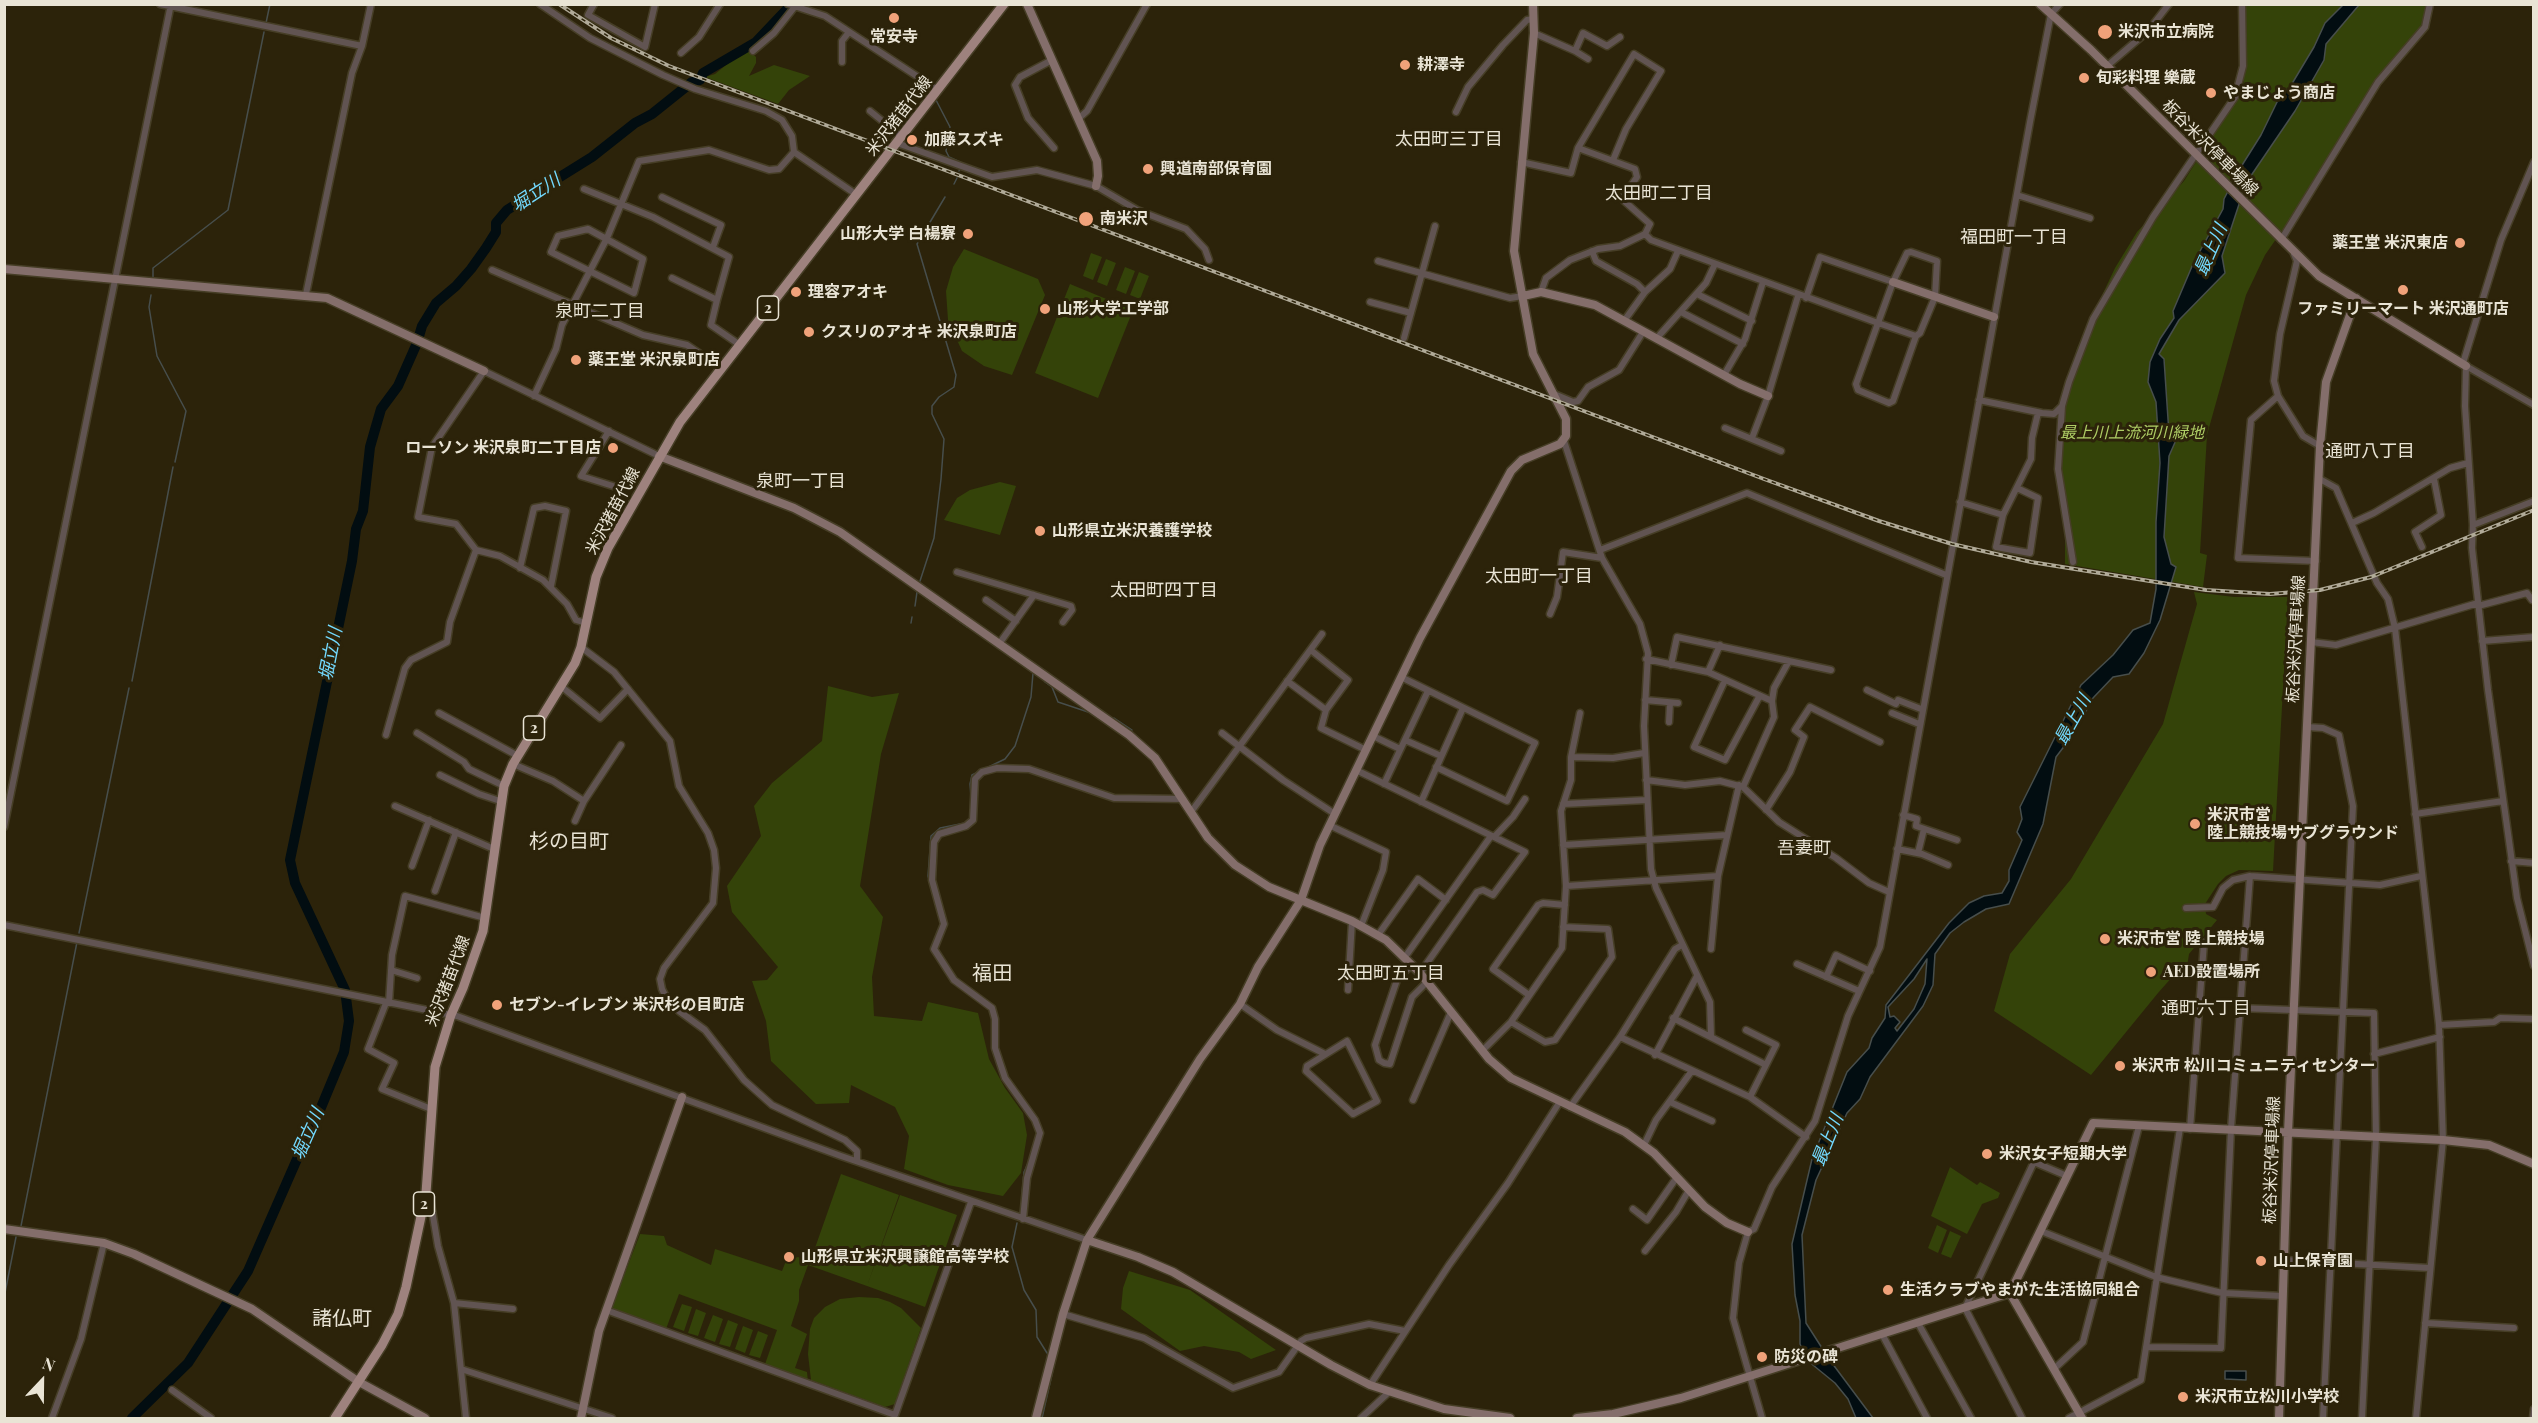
<!DOCTYPE html>
<html>
<head>
<meta charset="utf-8">
<style>
  body { margin:0 }
  #map { position:relative; width:2538px; height:1423px; overflow:hidden; background:#2c230a; font-family:"Playfair Display",serif }
  canvas { display:block }
  .frame { position:absolute; inset:0; border:6px solid #e9e4d5; pointer-events:none }
  .north { position:absolute; left:12px; top:1351px; width:60px; height:60px; -webkit-text-stroke:4px #2c230a; paint-order:stroke; rotate:22deg; font-size:16px; font-weight:700; line-height:24px; text-align:center; color:#e9e4d5 }
  .north::after { content:''; display:block; margin:auto; width:21px; height:27px; background:#e9e4d5; clip-path:polygon(50% 0,100% 100%,50% 72%,0 100%) }
</style>
</head>
<body>
<div id="map">
<canvas width="2538" height="1423"></canvas>
<div class="frame"></div>
<div class="north">N</div>
</div>
<script>
const g = document.querySelector('canvas').getContext('2d');
g.lineJoin = 'round';
function fillPath(path, color) { g.fillStyle = color; g.fill(path, 'evenodd'); }
const toPath = rows => new Path2D(rows.map(r => 'M' + r).join(''));
function stroke(path, color, width, dash) { g.strokeStyle = color; g.lineWidth = width; g.lineCap = dash ? 'butt' : 'round'; g.setLineDash(dash || []); g.stroke(path); }
function write(font, color, halo, rows, align = 'center') {
  g.font = font + ' "Playfair Display","Noto Sans JP",serif'; g.lineWidth = 6; g.setLineDash([]); g.textBaseline = 'middle'; g.strokeStyle = halo; g.fillStyle = color; for (const [text, x, y, turn = 0] of rows) {
    g.save(); g.translate(x, y); g.rotate((+turn || 0) * Math.PI / 180); g.textAlign = isNaN(turn) ? turn : align; if (halo) g.strokeText(text, 0, 0); g.fillText(text, 0, 0); g.restore();
  }
}
fillPath(toPath([
  [2244,5,2428,5,2423,25,2378,80,2290,219,2265,255,2246,295,2207,435,2200,553,2207,555,2203,587,2065,564,2065,526,2056,469,2057,420,2077,348,2115,268,2137,232,2184,181,2236,98,2244,82],
  [742,52,751,52,756,57,756,63,749,76,774,65,810,76,789,90,778,104,705,77,715,74],
  [964,249,1038,279,1045,295,1012,375,984,366,962,351,948,320,946,291,953,267],
  [1091,253,1102,257,1093,280,1083,276],
  [1106,259,1116,263,1107,286,1097,282],
  [1125,267,1135,271,1126,294,1116,290],
  [1139,272,1149,276,1140,299,1130,295],
  [1070,284,1133,310,1098,398,1035,373],
  [1000,482,1016,486,1000,535,944,520,957,498,970,490],
  [2194,592,2234,597,2288,597,2273,871,2239,870,2226,876,2218,884,2205,904,2206,914,2217,920,2189,954,2187,967,2181,967,2158,993,2091,1075,1994,1011,2010,954,2071,879,2163,724,2197,604],
  [828,686,872,697,899,693,881,754,860,886,883,917,872,977,874,1016,922,1021,928,1002,978,1013,989,1059,1005,1088,1023,1113,1027,1135,1021,1173,1003,1196,948,1185,904,1169,909,1136,895,1107,851,1085,849,1103,816,1104,771,1061,766,1021,752,981,767,980,778,967,732,912,727,886,761,836,754,806,772,783,822,741],
  [1950,1167,1977,1185,1980,1182,2000,1193,1998,1198,1982,1204,1967,1234,1931,1216],
  [841,1174,899,1195,867,1286,808,1265,799,1290,799,1301,791,1326,807,1334,795,1368,807,1372,808,1382,764,1367,777,1330,679,1294,666,1329,611,1309,640,1234,664,1236,667,1245,711,1265,715,1249,782,1271,786,1261,798,1257,809,1261,809,1265],
  [900,1195,957,1215,925,1307,867,1286],
  [1937,1225,1947,1230,1938,1253,1928,1248],
  [1950,1231,1961,1236,1951,1258,1941,1254],
  [1129,1271,1190,1290,1276,1350,1251,1359,1239,1352,1204,1346,1180,1351,1121,1309,1123,1288],
  [859,1297,878,1298,890,1302,901,1308,921,1328,895,1404,885,1407,811,1380,808,1354,810,1329,814,1318,825,1307,840,1299],
  [682,1304,692,1307,684,1331,673,1327],
  [696,1309,706,1313,698,1336,688,1333],
  [713,1315,723,1319,715,1342,704,1338],
  [728,1320,738,1324,730,1347,719,1344],
  [743,1326,753,1330,745,1353,735,1349],
  [758,1331,768,1335,760,1358,749,1355]
]), '#344309');
const water = toPath([
  [2343,5,2359,5,2326,44,2324,60,2295,111,2246,183,2222,256,2225,273,2179,320,2159,354,2164,359,2169,434,2183,424,2169,456,2164,537,2171,564,2176,567,2160,620,2144,653,2129,674,2113,677,2093,698,2075,732,2056,757,2043,824,2009,904,1986,909,1964,922,1950,933,1935,954,1933,985,1923,1006,1870,1077,1860,1099,1847,1113,1816,1180,1802,1235,1806,1323,1829,1359,1873,1418,1856,1418,1848,1399,1835,1383,1808,1361,1800,1344,1800,1321,1795,1295,1792,1244,1812,1159,1847,1072,1869,1048,1872,1038,1885,1018,1886,1005,1949,923,1969,903,1984,896,2002,893,2009,881,2009,870,2022,840,2017,832,2022,819,2020,807,2081,685,2113,655,2133,630,2150,623,2156,589,2156,522,2160,463,2156,402,2148,382,2150,362,2160,339,2174,318,2173,311,2193,264,2223,209,2224,199,2239,170,2261,135,2281,94,2290,87,2314,47,2325,23,2343,5],
  [1927,959,1925,984,1914,1009,1897,1031,1895,1028,1900,1022,1894,1016,1890,1017,1888,1007,1914,979,1927,959],
  [2225,1371,2246,1371,2246,1380,2225,1379,2225,1371]
]);
fillPath(water, '#020d11');
stroke(water, '#474e4c', 1.5);
stroke(toPath([
  [266,23,270,4],
  [936,100,950,127,946,151,949,157,960,162],
  [959,171,960,169],
  [954,184,957,178],
  [153,278,153,268,228,210,264,32],
  [151,295,149,307,157,356,186,411,175,462],
  [920,581,934,538,941,479,944,439,932,414,932,406,939,397,954,387,956,375,917,244,945,197],
  [926,598,967,627],
  [915,606,917,592],
  [911,623,912,617],
  [978,634,1013,658],
  [1020,663,1036,675],
  [132,681,173,467],
  [1045,682,1052,687,1058,702,1088,712],
  [1114,718,1132,730],
  [971,797,970,784,972,775,1005,759,1015,746,1031,697,1033,673],
  [933,894,928,876,931,836,940,828,965,823],
  [79,933,129,688],
  [931,948,938,930],
  [941,966,953,983,969,994],
  [992,1049,999,1070],
  [1003,1080,1021,1106],
  [1022,1194,1024,1172,1029,1161],
  [1017,1223,1012,1247,1024,1290,1036,1310,1037,1337,1047,1353],
  [21,1226,77,942],
  [4,1298,16,1237],
  [1042,1418,1055,1361]
]), '#474e4c', 1.5);
stroke(toPath([
  [132,1418,188,1363,248,1271,308,1134,306,1131,315,1122,344,1052,349,1021,345,990,295,883,290,860,352,561,356,529,363,511,370,447,381,409,398,386,417,343,422,326,436,303,456,286,471,269,486,248,496,232,496,223,507,210,592,157,635,123,652,114,692,82,700,80,703,73,756,42,792,4]
]), '#020d11', 10);
const street = toPath([
  [160,4,362,46],
  [594,4,588,15,645,47,655,4],
  [788,4,825,16,938,90],
  [1534,33,1575,51,1583,33,1607,46,1620,37],
  [753,51,774,33,797,4],
  [1575,51,1588,59],
  [681,53,699,37,720,4],
  [1052,60,1020,77,1015,85,1028,118,1054,148],
  [842,62,842,41,849,32],
  [2107,66,2148,31,2169,4],
  [870,111,902,137],
  [1456,112,1468,87,1503,45,1527,20,1533,19],
  [1078,119,1087,111,1147,4],
  [897,143,992,177,1037,170,1096,186,1137,210,1186,229,1205,249,1209,260],
  [1578,148,1634,54,1661,71,1626,129,1613,160],
  [794,152,857,195],
  [1521,162,1571,173,1578,148,1635,169,1637,177,1622,199,1650,224,1645,234],
  [584,189,653,217,729,257,717,300,672,278],
  [2017,195,2090,218],
  [662,197,721,225,713,247],
  [588,229,643,259,634,293,551,252,558,236,588,229],
  [2281,240,2378,82,2425,27,2430,4],
  [1592,251,1596,261,1637,284,1645,292],
  [2294,254,2297,261,2280,334,2274,381,2278,396,2303,436,2320,446],
  [1378,261,1510,298,1523,296],
  [492,270,643,335,687,345,721,368],
  [1541,292,1546,278,1570,260,1598,249,1620,246,1645,234,1651,240,1878,323,1893,282,1907,253,1911,252,1937,261,1935,297,1920,333,1916,336,1893,401,1889,403,1858,390,1856,384,1878,323,1916,336],
  [306,294,352,73,362,46,371,4],
  [1697,294,1752,321],
  [1806,298,1820,257,1893,282],
  [717,300,711,325,740,345],
  [1370,302,1411,313],
  [1681,312,1743,344],
  [1624,321,1645,292,1670,269,1678,251],
  [1404,338,1435,226],
  [1656,339,1706,283,1715,264],
  [2463,363,2501,240,2534,162],
  [1724,375,1745,339,1763,282],
  [1554,394,1573,402,1578,401,1588,387,1619,370,1643,332],
  [534,396,556,349,562,325,607,238,639,161,709,150,769,170,779,169,794,152,792,136,782,120,766,111,695,89,663,75,590,38,540,4],
  [2278,396,2251,420,2238,558,2316,561],
  [1979,400,2042,413,2054,414,2062,406],
  [2534,405,2466,366,2465,406,2473,525,2472,548,2488,690,2517,898,2534,966],
  [1725,428,1781,451],
  [609,431,581,476,613,486],
  [1752,438,1768,396,1798,296],
  [1564,441,1602,558,1640,624,1648,653,1644,726,1651,869,1656,888,1710,1002,1711,1036],
  [2318,478,2336,488,2377,583,2388,599,2395,628,2439,1025,2443,1140,2416,1418],
  [1960,502,2003,515,1996,547,2030,553,2038,498,2017,488],
  [2003,515,2031,459,2032,438,2038,413],
  [2352,523,2374,513,2450,468,2468,463],
  [2473,525,2534,501],
  [2422,547,2415,532,2441,515,2434,479],
  [476,550,500,556,543,580,567,604,576,620,586,623],
  [1600,550,1747,493,1946,575],
  [2073,562,2058,469,2062,406,2069,382,2093,319,2153,217,2235,97,2243,66,2242,4],
  [520,568,534,508,545,506,566,511,551,586],
  [957,572,1071,606,1072,610,1063,622],
  [986,600,1016,621],
  [2478,606,2527,593,2532,600],
  [1550,614,1557,597,1563,552,1602,558],
  [2482,641,2534,637],
  [2311,642,2336,645,2478,603],
  [999,644,1034,595],
  [581,647,614,672,670,741,679,786,708,833,714,850,716,868,713,903,664,968,660,979,662,989,668,1001,679,1011,705,1030,744,1080,772,1105,845,1140,857,1151,857,1161],
  [1646,659,1708,672,1772,701,1774,717,1743,787],
  [1671,665,1677,637,1831,670],
  [1708,672,1720,645],
  [1401,677,1535,743,1507,801,1436,767],
  [1725,680,1694,747,1725,760,1759,697],
  [1287,681,1326,710,1348,680,1312,651],
  [562,687,600,718,628,689],
  [1867,690,1896,704],
  [1645,700,1678,703],
  [1898,700,1921,709],
  [1772,701,1774,688,1789,661],
  [1326,710,1321,728,1366,750],
  [439,713,518,756],
  [1892,713,1919,724],
  [1669,722,1670,703],
  [2307,727,2323,728,2339,735,2353,806,2323,1418],
  [417,733,464,762,469,769,504,786],
  [1222,733,1283,780,1335,814],
  [386,735,405,668,411,660,447,642,450,622,476,550,456,524,418,517,432,447,484,371,659,456],
  [1373,736,1400,749],
  [1405,740,1441,756],
  [1571,757,1613,758,1644,753],
  [513,764,553,781,584,801],
  [1356,770,1525,852,1493,895,1483,890,1477,892,1420,973],
  [440,775,479,794,500,801],
  [1646,780,1685,785,1720,781,1743,787,1779,822,1836,858,1869,883,1889,892],
  [1384,784,1428,691],
  [1421,802,1463,708],
  [1563,804,1647,800],
  [395,806,494,849],
  [1766,810,1790,772,1804,737,1795,730,1810,707,1880,742],
  [1191,812,1322,634],
  [2415,814,2503,801],
  [1903,815,1917,819,1916,826,1957,840],
  [575,821,584,801,621,745],
  [1329,825,1386,852,1383,870,1361,926],
  [4,827,171,4],
  [1494,837,1513,817,1525,799],
  [1563,845,1727,835],
  [1897,849,1922,854,1948,865],
  [1918,853,1924,829],
  [2511,861,2534,863],
  [412,866,429,820],
  [1566,886,1718,876],
  [435,891,456,832],
  [2186,908,2213,907,2223,888,2233,880,2250,876,2380,885,2421,876],
  [4,925,457,1016,841,1156,1087,1240],
  [1378,935,1418,879,1446,900],
  [1711,949,1718,876,1739,785],
  [1405,957,1491,836],
  [1797,964,1859,991],
  [1412,965,1398,977,1375,1045,1379,1060,1384,1063,1390,1064,1412,997,1427,982],
  [391,970,417,978],
  [1826,977,1836,955,1870,971],
  [1348,990,1352,921],
  [1529,995,1493,969,1538,905,1543,903,1565,905],
  [386,1003,368,1049,394,1063,382,1089,431,1109],
  [389,1003,392,955,405,896,485,918],
  [1240,1004,1277,1030,1325,1054],
  [2239,1008,2374,1013,2376,1137,2362,1418],
  [1673,1018,1766,1065],
  [1511,1022,1545,1042,1555,1040,1612,957,1608,929,1563,927],
  [2439,1025,2494,1022,2500,1018,2534,1019],
  [1746,1030,1776,1045,1750,1097],
  [1620,1037,1750,1097,1806,1137],
  [1347,1041,1377,1101,1353,1114,1306,1071,1307,1066,1347,1041],
  [1482,1051,1511,1022,1562,948,1566,886,1561,811,1571,780,1571,757,1580,713],
  [2374,1054,2440,1037],
  [1655,1055,1697,976],
  [1413,1100,1451,1012],
  [1670,1102,1712,1121],
  [1570,1107,1620,1037,1675,949,1682,945],
  [2190,1129,2204,943,2209,940,2244,942],
  [1644,1145,1656,1120,1691,1072],
  [426,1193,430,1198,438,1246,454,1303,466,1418],
  [1633,1209,1647,1220,1677,1177],
  [1023,1219,1027,1178,1040,1133,1035,1120,1005,1078,995,1048,995,1019,992,1008,954,980,934,949,944,924,932,880,934,842,939,834,966,826,973,820,975,779,982,772,997,768,1029,769,1114,798,1183,799],
  [2041,1231,2156,1277,2222,1293,2283,1296],
  [1645,1251,1676,1212,1689,1190],
  [2284,1260,2430,1268],
  [454,1303,513,1309],
  [606,1310,895,1415,971,1202],
  [1063,1314,1144,1338,1233,1388,1279,1372,1301,1341,1306,1338,1369,1324,1405,1331],
  [1918,1323,1971,1418],
  [2425,1323,2514,1328],
  [1882,1334,1927,1418],
  [2146,1347,2221,1348,2231,1129,2250,876],
  [461,1369,612,1418],
  [2054,1369,2083,1342,2139,1126],
  [1370,1385,1449,1265,1508,1183,1559,1103],
  [172,1390,211,1418],
  [52,1418,81,1339,104,1243],
  [1361,1418,1389,1392],
  [1762,1418,1733,1318,1739,1263,1748,1232,1754,1229,1772,1187,1815,1121,1848,1016,1880,947,2030,122,2051,14,2060,4],
  [2022,1418,1965,1308,2034,1162,2067,1176],
  [2069,1418,2141,1380,2180,1128],
  [2533,1418,2534,1409]
]);
const secondary = toPath([
  [1027,4,1097,161,1098,176,1096,186],
  [2040,4,2091,50,2319,276,2466,366],
  [4,269,327,298,484,371],
  [1893,282,1994,317],
  [1523,296,1541,292,1595,305,1740,384,1768,396],
  [659,456,794,508,840,532,1129,735,1155,758,1208,838,1235,865,1269,887,1352,921,1386,940,1420,973,1489,1059,1511,1078,1625,1132,1654,1153,1705,1207,1727,1223,1748,1232],
  [4,1229,104,1243,134,1254,252,1309,359,1382,425,1418],
  [1087,1240,1138,1257,1173,1272,1331,1365,1370,1385,1444,1409,1510,1418],
  [2010,1293,2082,1418],
  [581,1418,599,1331,682,1097],
  [1036,1418,1063,1314,1087,1240,1200,1059,1240,1004,1258,967,1301,900,1320,845,1420,638,1511,471,1522,460,1560,444,1566,436,1566,419,1533,354,1514,251,1534,33,1533,4],
  [1577,1418,1613,1414,1681,1398,2010,1293,2093,1123,2443,1140,2489,1145,2534,1164],
  [2279,1418,2288,1133,2320,446,2326,382,2356,298]
]);
const primary = toPath([
  [335,1418,382,1345,398,1314,406,1287,426,1193,435,1067,451,1015,463,988,483,931,504,786,513,764,575,663,581,647,596,577,608,548,680,422,1004,4]
]);
stroke(street, '#463e26', 9);
stroke(secondary, '#463e26', 11);
stroke(primary, '#463e26', 12);
stroke(street, '#615452', 6);
stroke(secondary, '#846e6b', 8);
stroke(primary, '#9e827e', 9);
const rail = toPath([
  [559,4,611,38,669,66,1764,479,1879,521,1952,544,2031,562,2206,590,2270,594,2320,590,2371,577,2534,510]
]);
stroke(rail, '#b0aa98', 4);
stroke(rail, '#2c230a', 1.5, [4.5]);
for (const [x, y, r, color] of [
  [894,18,6,"#f0a27a"],
  [2105,32,8,"#f0a27a"],
  [1405,65,6,"#f0a27a"],
  [2084,78,6,"#f0a27a"],
  [2211,93,6,"#f0a27a"],
  [912,140,6,"#f0a27a"],
  [1148,169,6,"#f0a27a"],
  [1086,219,8,"#f0a27a"],
  [968,234,6,"#f0a27a"],
  [2460,243,6,"#f0a27a"],
  [2403,290,6,"#f0a27a"],
  [796,292,6,"#f0a27a"],
  [1045,309,6,"#f0a27a"],
  [809,332,6,"#f0a27a"],
  [576,360,6,"#f0a27a"],
  [613,448,6,"#f0a27a"],
  [1040,531,6,"#f0a27a"],
  [2195,824,6,"#f0a27a"],
  [2105,939,6,"#f0a27a"],
  [2151,972,6,"#f0a27a"],
  [497,1005,6,"#f0a27a"],
  [2120,1066,6,"#f0a27a"],
  [1987,1154,6,"#f0a27a"],
  [789,1257,6,"#f0a27a"],
  [2261,1261,6,"#f0a27a"],
  [1888,1290,6,"#f0a27a"],
  [1762,1357,6,"#f0a27a"],
  [2183,1397,6,"#f0a27a"]
]) { const dot = new Path2D(); dot.arc(x, y, r, 0, 2 * Math.PI); g.fillStyle = color; g.fill(dot); stroke(dot, '#2c230a', 2); }
for (const [x, y, w] of [
  [768,308,21],
  [534,728,21],
  [424,1204,21]
]) { const box = new Path2D(); box.roundRect(x - w / 2, y - 12, w, 24, 4.5); g.fillStyle = '#2c230a'; g.fill(box); stroke(box, '#e9e4d5', 1.5); }
write('bold 15px', '#e9e4d5', null, [
  ["2",768,308],
  ["2",534,728],
  ["2",424,1204]
]);
write('bold 16px', '#e9e4d5', '#2c230a', [
  ["米沢市立病院",2118,32],
  ["常安寺",894,37,"center"],
  ["耕澤寺",1417,65],
  ["旬彩料理 樂蔵",2096,78],
  ["やまじょう商店",2223,93],
  ["加藤スズキ",924,140],
  ["興道南部保育園",1160,169],
  ["南米沢",1100,219],
  ["山形大学 白楊寮",956,234,"right"],
  ["薬王堂 米沢東店",2448,243,"right"],
  ["理容アオキ",808,292],
  ["山形大学工学部",1057,309],
  ["ファミリーマート 米沢通町店",2403,309,"center"],
  ["クスリのアオキ 米沢泉町店",821,332],
  ["薬王堂 米沢泉町店",588,360],
  ["ローソン 米沢泉町二丁目店",601,448,"right"],
  ["山形県立米沢養護学校",1052,531],
  ["米沢市営",2207,815],
  ["陸上競技場サブグラウンド",2207,833],
  ["米沢市営 陸上競技場",2117,939],
  ["AED設置場所",2163,972],
  ["セブン-イレブン 米沢杉の目町店",509,1005],
  ["米沢市 松川コミュニティセンター",2132,1066],
  ["米沢女子短期大学",1999,1154],
  ["山形県立米沢興譲館高等学校",801,1257],
  ["山上保育園",2273,1261],
  ["生活クラブやまがた生活協同組合",1900,1290],
  ["防災の碑",1774,1357],
  ["米沢市立松川小学校",2195,1397]
], 'left');
write('16px', '#e9e4d5', '#2c230a', [
  ["米沢猪苗代線",899,116,-52],
  ["板谷米沢停車場線",2210,148,45],
  ["米沢猪苗代線",613,511,-62],
  ["板谷米沢停車場線",2296,639,-87],
  ["米沢猪苗代線",448,981,-69],
  ["板谷米沢停車場線",2272,1160,-88]
]);
write('italic 16px', '#aecd65', '#2c230a', [
  ["最上川上流河川緑地",2132,433]
]);
write('18px', '#e9e4d5', '#2c230a', [
  ["太田町三丁目",1449,139],
  ["太田町二丁目",1659,193],
  ["福田町一丁目",2014,237],
  ["泉町二丁目",600,311],
  ["通町八丁目",2370,451],
  ["泉町一丁目",801,481],
  ["太田町一丁目",1539,576],
  ["太田町四丁目",1164,590],
  ["吾妻町",1804,848],
  ["太田町五丁目",1391,973],
  ["通町六丁目",2206,1008]
]);
write('italic 18px', '#73daff', '#2c230a', [
  ["堀立川",536,193,-33],
  ["最上川",2211,250,-66],
  ["堀立川",331,654,-79],
  ["最上川",2073,720,-61],
  ["堀立川",308,1134,-66],
  ["最上川",1828,1140,-68]
]);
write('20px', '#e9e4d5', '#2c230a', [
  ["杉の目町",569,842],
  ["福田",992,974],
  ["諸仏町",342,1319]
]);
</script>
</body>
</html>
